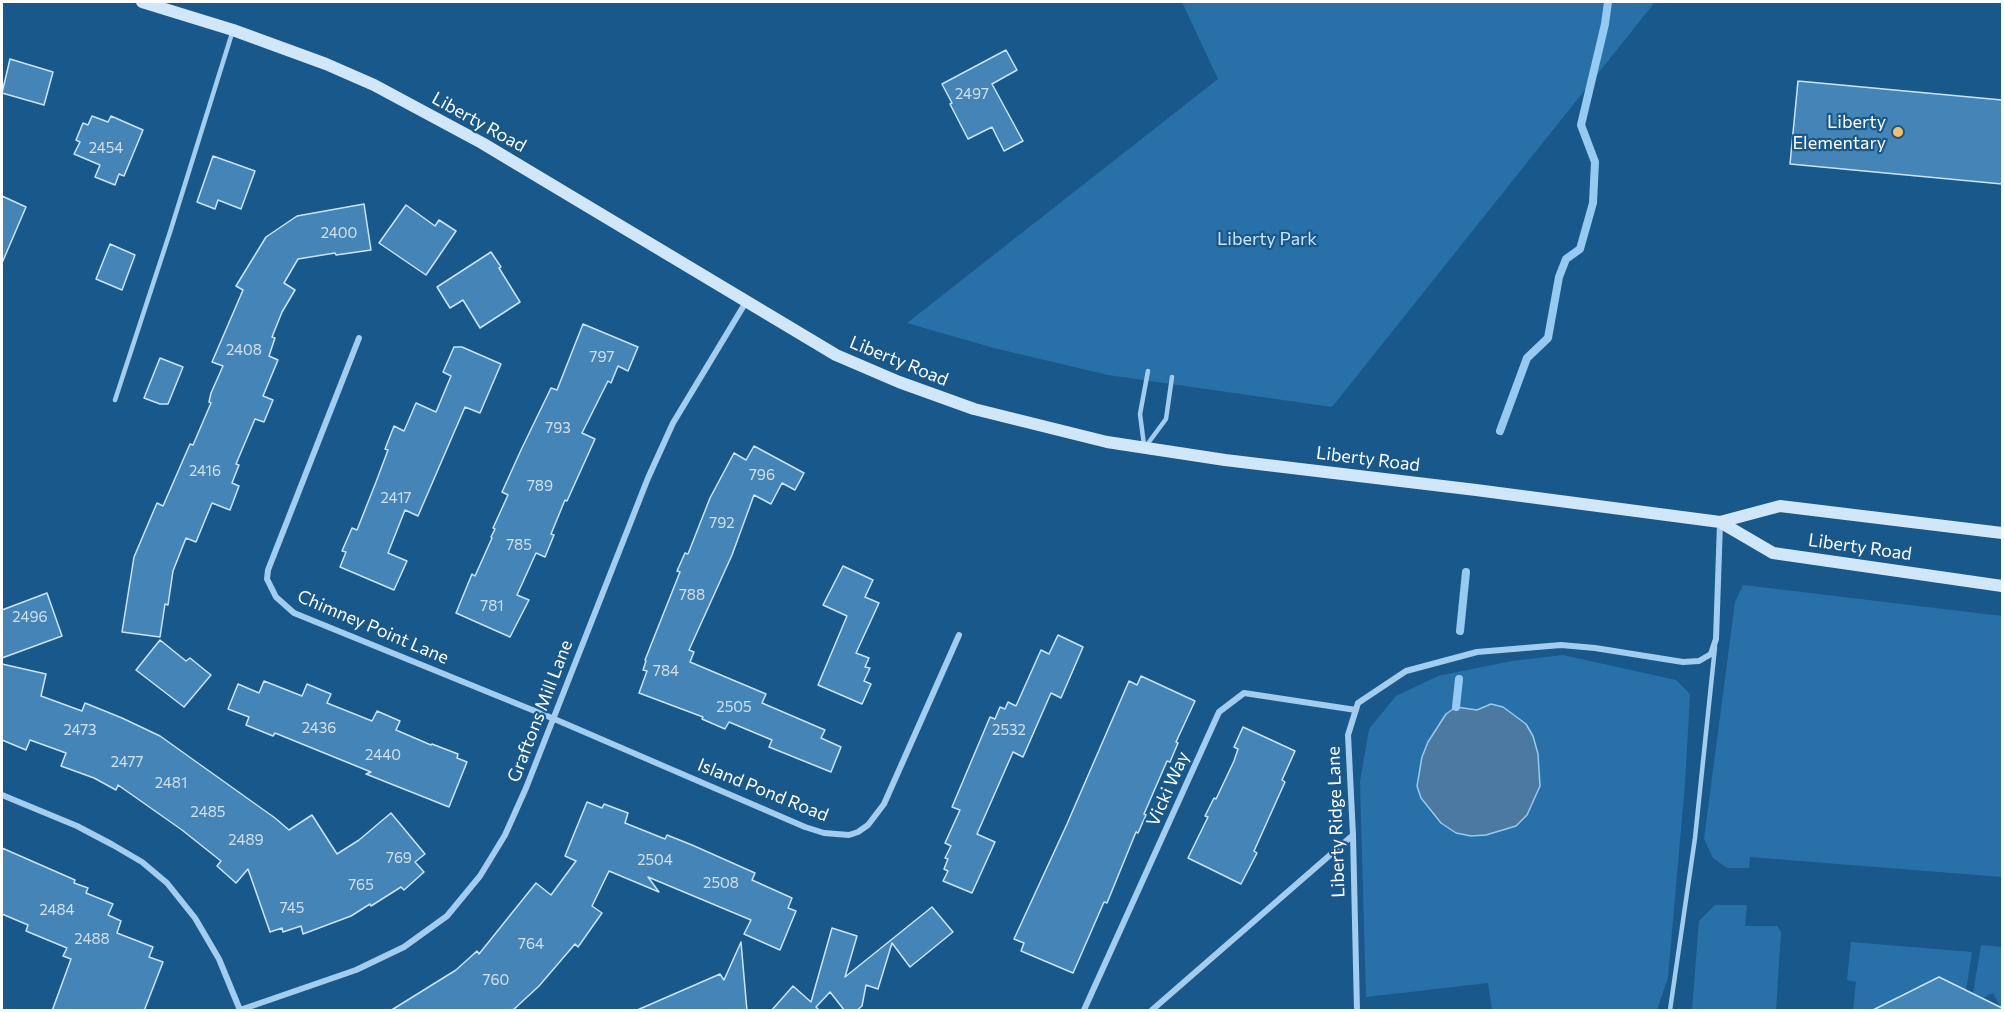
<!DOCTYPE html>
<html>
<head>
<meta charset="utf-8">
<style>
  body { margin:0 }
  #map { position:relative; width:2004px; height:1012px; overflow:hidden; background:#19588b; font-family:Commissioner,sans-serif }
  canvas { display:block }
  .frame { position:absolute; inset:0; border:3px solid #fff; pointer-events:none }
</style>
</head>
<body>
<div id="map">
<canvas width="2004" height="1012"></canvas>
<div class="frame"></div>
</div>
<script>
const g = document.querySelector('canvas').getContext('2d');
g.lineJoin = 'round';
function fillPath(path, color) { g.fillStyle = color; g.fill(path, 'evenodd'); }
const toPath = rows => new Path2D(rows.map(r => 'M' + r).join(''));
function stroke(path, color, width, dash) { g.strokeStyle = color; g.lineWidth = width; g.lineCap = dash ? 'butt' : 'round'; g.setLineDash(dash || []); g.stroke(path); }
function write(font, color, halo, rows, align = 'center') {
  g.font = font + ' Commissioner,sans-serif'; g.lineWidth = 4.5; g.setLineDash([]); g.textBaseline = 'middle'; g.strokeStyle = halo; g.fillStyle = color; for (const [text, x, y, turn = 0] of rows) {
    g.save(); g.translate(x, y); g.rotate((+turn || 0) * Math.PI / 180); g.textAlign = isNaN(turn) ? turn : align; if (halo) g.strokeText(text, 0, 0); g.fillText(text, 0, 0); g.restore();
  }
}
fillPath(toPath([
  [1182,2,1655,2,1332,407,1108,375,994,348,907,323,1218,79],
  [1743,585,2002,616,2002,877,1750,857,1749,868,1727,868,1713,858,1704,839,1735,602],
  [1563,655,1676,680,1690,694,1685,784,1668,977,1657,1010,1492,1010,1488,983,1366,997,1360,782,1369,729,1396,696,1438,676,1512,661],
  [1715,905,1747,905,1745,926,1777,926,1781,932,1776,1010,1692,1010,1699,921],
  [1851,942,1972,952,1966,990,1939,977,1898,996,1896,1010,1853,1010,1856,982,1847,980],
  [1981,945,2002,947,2002,1010,1993,993,1977,1001,1973,993]
]), '#2871a8');
const water = toPath([
  [1491,704,1503,707,1526,724,1533,736,1538,754,1540,786,1527,815,1516,826,1486,835,1471,836,1456,833,1441,823,1421,798,1417,786,1422,757,1428,742,1446,714,1456,707,1477,710,1491,704]
]);
fillPath(water, '#4c799f');
stroke(water, '#96caf0', 1.5);
stroke(toPath([
  [1500,431,1527,358,1548,338,1559,277,1566,259,1580,249,1593,203,1595,162,1581,125,1605,24,1608,2],
  [1460,631,1466,572],
  [1456,707,1459,679]
]), '#96caf0', 8);
const building = toPath([
  [1006,50,1017,70,992,84,1023,141,1004,151,992,127,968,139,950,104,952,103,942,84,1006,50],
  [10,59,53,72,44,105,2,93,10,59],
  [1798,81,2002,100,2002,184,1790,164,1798,81],
  [92,116,108,122,111,116,143,130,124,176,119,174,115,185,95,177,100,165,74,154,80,142,76,140,83,123,88,125,92,116],
  [213,156,255,171,241,209,218,200,215,209,197,202,213,156],
  [2,196,26,207,2,263,2,196],
  [364,204,371,250,336,255,335,253,298,259,284,283,295,290,282,312,272,337,275,338,269,356,278,360,263,396,273,400,264,422,255,419,236,464,239,465,232,483,239,486,230,510,212,503,196,542,186,538,173,571,168,605,165,604,160,637,122,632,134,557,157,503,163,506,190,444,193,445,211,403,209,402,211,393,223,366,212,362,243,290,236,286,266,237,297,216,364,204],
  [406,205,435,226,439,220,456,231,426,275,379,243,406,205],
  [110,244,135,255,122,290,96,279,110,244],
  [491,252,501,267,499,268,520,302,480,328,463,300,450,308,437,287,491,252],
  [583,324,638,347,628,371,618,366,611,383,608,381,582,433,595,439,567,501,565,500,551,534,554,535,545,557,536,553,517,595,529,600,510,637,456,613,472,574,475,576,492,538,491,537,495,529,493,528,508,495,502,492,521,450,551,388,557,390,583,324],
  [454,347,462,347,501,364,480,413,465,407,418,516,405,510,388,553,407,561,394,590,340,567,346,552,342,551,352,528,357,530,376,482,388,450,385,449,394,426,404,431,416,403,436,412,451,376,443,372,454,347],
  [160,358,183,367,168,404,160,404,144,398,160,358],
  [754,446,804,473,795,490,782,483,771,504,754,495,732,555,689,650,694,652,690,662,766,694,762,703,825,730,821,738,841,747,831,772,769,747,772,740,729,722,725,729,702,719,703,717,639,693,647,671,643,670,646,661,645,660,680,572,677,571,685,553,688,554,710,498,734,453,746,460,754,446],
  [843,566,873,580,865,597,879,603,856,653,869,658,865,667,870,668,864,681,871,684,862,704,818,685,847,616,823,605,843,566],
  [47,593,62,636,2,658,2,610,47,593],
  [1058,635,1083,647,1061,698,1051,693,1023,757,1013,752,977,834,995,842,972,893,943,881,948,871,944,869,948,859,945,858,951,846,945,843,960,810,952,807,990,717,995,719,1000,707,1005,709,1008,702,1016,706,1041,650,1049,654,1058,635],
  [160,640,186,661,190,658,211,675,184,707,136,670,160,640],
  [2,664,46,674,41,696,82,711,85,703,122,718,160,736,275,818,289,830,312,815,337,854,359,840,391,813,425,854,415,862,424,872,404,890,401,887,371,906,370,904,351,916,303,934,301,926,283,932,282,928,270,932,248,869,236,883,217,866,221,861,182,830,118,785,116,790,94,778,61,766,66,753,30,740,26,750,2,740,2,664],
  [1141,676,1195,701,1176,742,1178,743,1170,762,1167,761,1144,814,1146,815,1138,833,1136,832,1107,903,1104,902,1073,973,1021,951,1024,943,1014,939,1067,824,1129,681,1137,685,1141,676],
  [264,681,302,696,307,684,331,694,327,703,372,721,377,711,400,721,396,730,431,745,432,744,458,754,457,758,467,762,449,807,366,774,371,772,275,733,273,736,246,725,249,717,228,709,238,684,259,693,264,681],
  [1243,727,1295,751,1282,780,1285,782,1254,851,1257,853,1241,884,1188,858,1208,817,1205,816,1214,798,1216,799,1234,761,1238,749,1234,747,1243,727],
  [587,802,602,808,604,804,628,813,625,823,665,839,667,835,692,845,755,873,752,880,792,898,788,908,796,911,780,950,744,934,751,920,648,877,659,892,609,871,592,906,602,913,578,947,575,944,539,986,512,1011,390,1011,456,970,477,951,479,954,536,883,551,895,576,861,565,856,587,802],
  [2,848,75,880,74,883,88,888,86,893,113,904,108,915,121,921,117,933,153,947,149,957,163,962,144,1011,52,1011,71,959,63,956,67,948,26,931,28,925,2,914,2,848],
  [932,907,953,932,910,967,892,943,878,989,866,985,862,1006,856,1011,845,1011,830,992,816,1007,820,1011,771,1011,793,986,811,1002,832,928,857,936,845,977,932,907],
  [741,942,747,1011,635,1011,720,974,724,980,741,942],
  [1939,977,2002,1008,2002,1011,1871,1011,1939,977]
]);
fillPath(building, '#4584b6');
stroke(building, '#c9e5fa', 1.5);
stroke(toPath([
  [115,400,171,229,233,30],
  [1144,445,1140,414,1148,371],
  [1146,446,1166,419,1172,377],
  [1670,1010,1695,838,1715,647]
]), '#a3cdee', 4.5);
stroke(toPath([
  [359,338,268,570,267,579,276,597,294,613,552,718,805,827,824,833,849,835,858,832,868,825,884,804,959,635],
  [2,795,77,826,113,845,142,862,167,883,195,918,219,959,240,1010],
  [240,1010,356,970,404,947,447,916,480,876,505,835,526,788,648,478,673,423,746,302],
  [1084,1010,1219,712,1244,693,1356,710],
  [1152,1010,1353,835],
  [1357,1010,1353,835,1348,735,1358,703,1406,671,1477,652,1561,645,1595,648,1683,662,1699,661,1711,654,1716,639,1720,523]
]), '#a3cdee', 6);
stroke(toPath([
  [142,2,233,30,326,64,374,85,482,143,836,355,899,382,974,409,1107,442,1225,460,1476,490,1720,522,1780,506,2002,533],
  [1720,522,1773,553,2002,586]
]), '#d0e7fa', 12);
for (const [x, y, r, color] of [
  [1898,132,6,"#ffbf60"]
]) { const dot = new Path2D(); dot.arc(x, y, r, 0, 2 * Math.PI); g.fillStyle = color; g.fill(dot); stroke(dot, '#19588b', 2); }
write('15px', '#d0e0ed', null, [
  ["2497",972,94],
  ["2454",106,148],
  ["2400",339,233],
  ["2408",244,350],
  ["797",602,357],
  ["793",558,428],
  ["2416",205,471],
  ["796",762,475],
  ["789",540,486],
  ["2417",396,498],
  ["792",722,523],
  ["785",519,545],
  ["788",692,595],
  ["781",492,606],
  ["2496",30,617],
  ["784",666,671],
  ["2505",734,707],
  ["2436",319,728],
  ["2473",80,730],
  ["2532",1009,730],
  ["2440",383,755],
  ["2477",127,762],
  ["2481",171,783],
  ["2485",208,812],
  ["2489",246,840],
  ["769",399,858],
  ["2504",655,860],
  ["2508",721,883],
  ["765",361,885],
  ["745",292,908],
  ["2484",57,910],
  ["2488",92,939],
  ["764",531,944],
  ["760",496,980]
]);
write('18px', '#fff', '#19588b', [
  ["Liberty Road",479,122,29],
  ["Liberty Road",899,361,22],
  ["Liberty Road",1368,459,7],
  ["Liberty Road",1860,547,8],
  ["Chimney Point Lane",373,627,23],
  ["Graftons Mill Lane",540,711,-69],
  ["Vicki Way",1168,789,-66],
  ["Island Pond Road",763,790,22],
  ["Liberty Ridge Lane",1336,822,-92]
]);
write('18px', '#fff', '#19588b', [
  ["Liberty",1886,122],
  ["Elementary",1886,143]
], 'right');
write('18px', '#c9e5fa', '#19588b', [
  ["Liberty Park",1267,239]
]);
</script>
</body>
</html>
